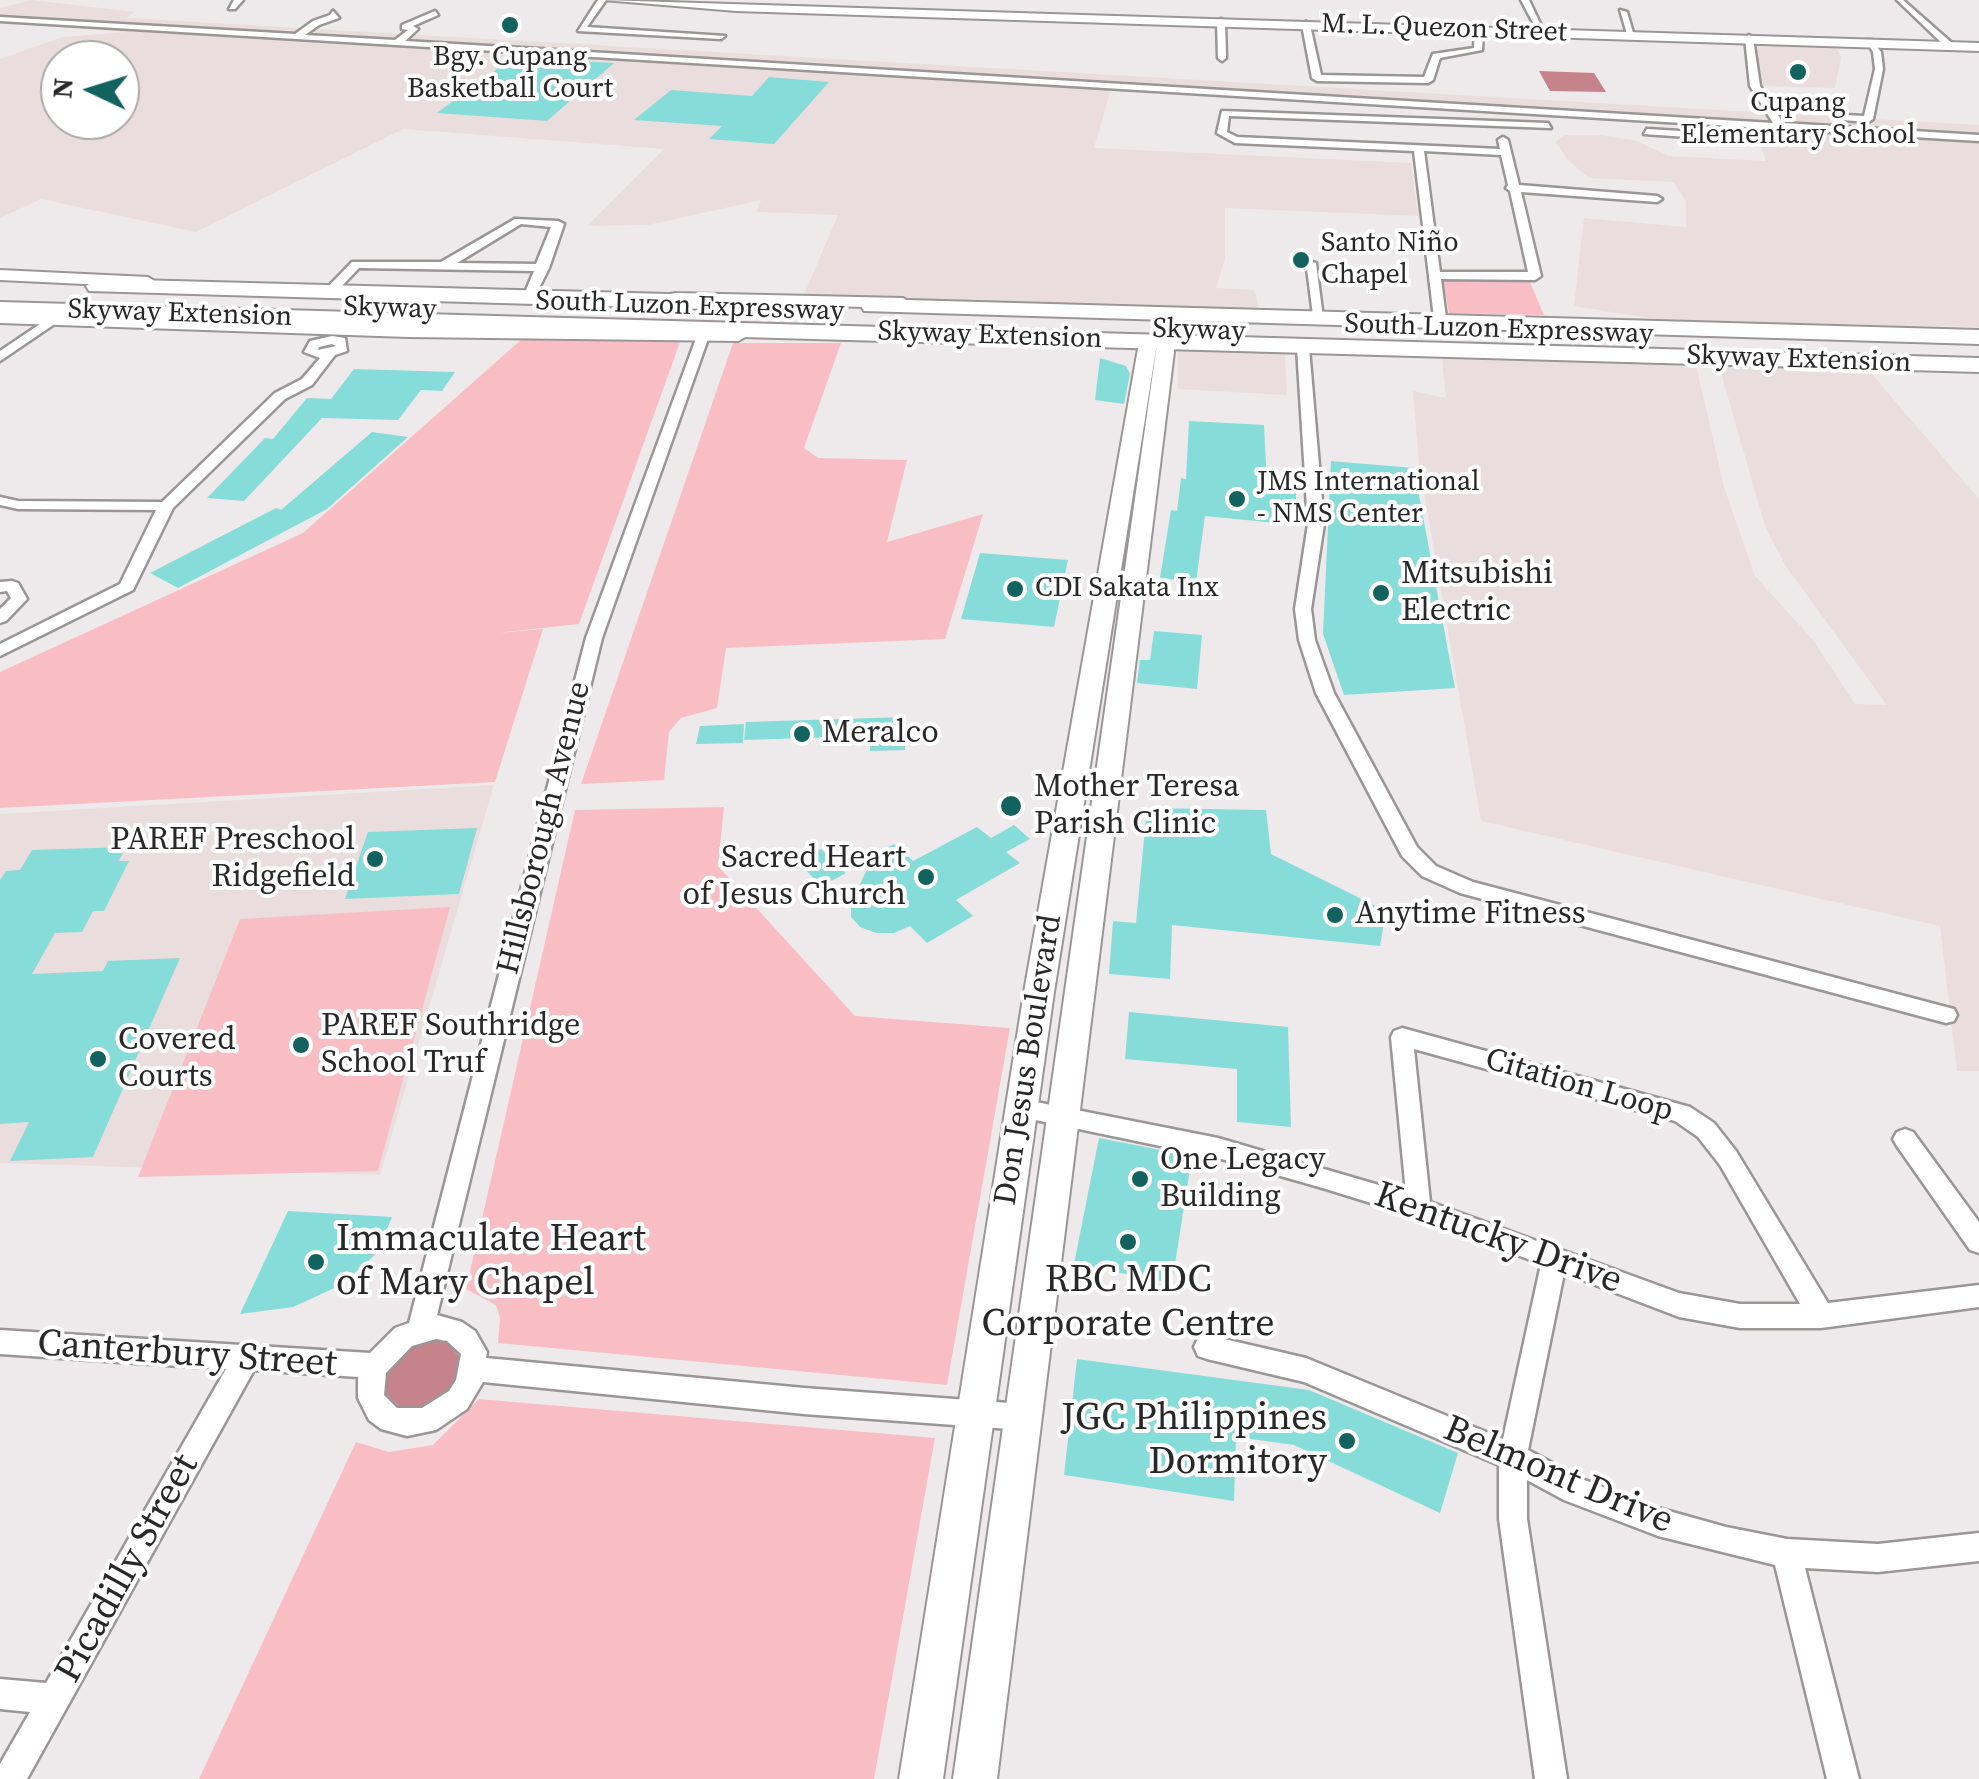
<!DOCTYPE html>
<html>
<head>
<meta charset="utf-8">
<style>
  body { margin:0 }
  #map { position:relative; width:1979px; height:1779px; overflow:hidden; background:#eeeaeb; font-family:"Source Serif 4",serif }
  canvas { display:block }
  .north { position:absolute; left:40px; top:40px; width:100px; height:100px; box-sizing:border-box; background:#fff; border:2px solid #a9a9a9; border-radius:50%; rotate:274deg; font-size:28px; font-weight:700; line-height:40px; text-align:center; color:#292828 }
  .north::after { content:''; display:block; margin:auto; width:35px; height:45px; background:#126260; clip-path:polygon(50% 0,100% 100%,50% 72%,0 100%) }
</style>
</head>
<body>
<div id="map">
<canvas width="1979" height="1779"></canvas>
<div class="north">N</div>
</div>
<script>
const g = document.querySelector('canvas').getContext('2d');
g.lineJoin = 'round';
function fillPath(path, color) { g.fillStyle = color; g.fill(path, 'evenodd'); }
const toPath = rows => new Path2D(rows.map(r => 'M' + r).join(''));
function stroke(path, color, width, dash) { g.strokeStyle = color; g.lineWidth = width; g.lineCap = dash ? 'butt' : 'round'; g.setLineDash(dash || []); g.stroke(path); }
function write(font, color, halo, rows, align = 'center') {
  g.font = font + ' "Source Serif 4",serif'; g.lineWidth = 8; g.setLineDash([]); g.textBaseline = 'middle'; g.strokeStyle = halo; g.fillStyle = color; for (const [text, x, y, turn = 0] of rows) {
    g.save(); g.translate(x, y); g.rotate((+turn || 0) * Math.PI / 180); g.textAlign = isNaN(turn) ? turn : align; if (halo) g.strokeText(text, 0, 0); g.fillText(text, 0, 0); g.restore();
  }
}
fillPath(toPath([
  [32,0,135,12,126,18,1979,125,1979,327,1668,321,1574,306,1584,218,1686,227,1686,201,1673,182,1589,178,1567,159,1555,142,1566,135,1600,135,1637,141,1668,156,1766,161,1754,125,1193,93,1111,89,1094,148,1411,163,1418,216,1225,208,1225,259,1216,288,1255,290,1259,309,803,297,838,215,756,212,761,200,648,225,587,226,664,149,403,129,196,232,41,199,0,218,0,59,63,37,126,32,0,23,0,8],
  [60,60,120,60,120,120,60,120],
  [1752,40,1834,42,1841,58,1835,88,1761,86],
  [1178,350,1285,353,1287,395,1178,389],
  [1442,359,1696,365,1724,487,1755,576,1812,639,1855,704,1887,705,1785,565,1765,526,1719,366,1870,372,1979,499,1979,1071,1957,1071,1940,926,1481,821,1419,463,1413,391,1446,398],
  [494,785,380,1175,0,1163,0,814]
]), '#eaddde');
fillPath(toPath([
  [1443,279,1529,280,1544,315,1449,313],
  [523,338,680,342,579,624,497,633,543,629,495,782,0,808,0,672,303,533],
  [733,343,841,343,804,448,818,458,907,460,887,542,983,514,945,639,726,648,717,708,681,718,669,732,664,780,581,784],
  [724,807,718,866,855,1016,1010,1028,947,1385,498,1343,500,1318,496,1305,466,1289,575,810],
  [450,907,378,1171,138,1177,240,919],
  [479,1399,935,1438,874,1779,199,1779,356,1442,389,1452,433,1445]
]), '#f9bec4');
fillPath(toPath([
  [1539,71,1594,73,1606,92,1550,91],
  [433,1340,446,1342,461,1358,455,1387,432,1406,414,1410,402,1409,386,1394,388,1367,407,1347]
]), '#c6838b');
fillPath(toPath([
  [513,57,614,63,547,121,437,113],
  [769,77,829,82,774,144,709,139,722,126,634,120,671,90,752,96],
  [1100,358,1126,366,1130,374,1124,404,1095,400],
  [354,369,455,372,442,391,421,390,398,420,322,418,244,501,207,498,265,438,273,439,307,398,331,399],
  [1189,421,1264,425,1267,486,1296,489,1296,525,1205,516,1196,582,1160,578,1171,510,1177,511,1181,478,1186,479],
  [372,432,408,437,327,509,178,588,150,573,276,508,281,510],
  [1331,461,1414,468,1455,688,1344,695,1323,634],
  [980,553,1068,560,1054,627,961,619],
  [1154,631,1202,635,1197,689,1137,683,1140,660,1150,660],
  [905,717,905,750,870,751,870,736,744,740,746,722],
  [744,724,743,743,696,744,700,726],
  [1147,808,1266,810,1271,854,1386,911,1380,946,1172,925,1170,979,1109,974,1113,921,1136,923],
  [1014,825,1030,839,1006,852,1020,863,956,900,973,916,927,943,910,926,894,933,876,933,860,927,851,917,851,904,874,854,894,844,913,861,977,827,991,838],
  [477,828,459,894,345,899,368,832],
  [126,847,119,861,129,861,104,911,93,911,82,932,55,933,32,974,103,971,108,961,180,958,93,1157,10,1161,29,1122,0,1124,0,880,6,871,20,870,32,850],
  [821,849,846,873,822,886,797,862],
  [1129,1012,1288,1027,1291,1127,1237,1122,1237,1069,1125,1059],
  [1099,1138,1192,1156,1172,1283,1074,1264],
  [288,1211,392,1217,377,1253,341,1285,293,1307,240,1314],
  [1077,1359,1309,1390,1458,1453,1440,1513,1294,1445,1236,1437,1234,1501,1064,1475]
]), '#86dcd9');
const street = toPath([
  [234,0,243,0,235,9,229,9,234,0],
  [598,0,606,0,587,27,725,36,721,39,578,31,598,0],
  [1521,0,1529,0,1545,34,1539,34,1521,0],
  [1897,0,1903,0,1953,44,1953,48,1947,48,1897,0],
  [1620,10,1627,12,1634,36,1627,34,1620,10],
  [333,11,339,18,319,25,305,35,395,40,408,30,402,29,402,25,435,11,438,15,413,26,418,29,405,41,1773,123,1750,86,1745,38,1749,35,1753,38,1760,86,1783,123,1979,135,1979,141,0,21,0,17,295,34,313,21,330,15,333,11],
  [1221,19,1225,21,1226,58,1222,61,1218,58,1217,21,1221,19],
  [1306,22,1310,25,1321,75,1424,77,1433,54,1474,48,1475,31,1479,28,1483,31,1482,50,1440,58,1433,80,1428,83,1317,81,1312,78,1302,25,1306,22],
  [1866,40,1872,40,1881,52,1883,69,1873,119,1868,122,1843,120,1846,115,1864,116,1875,69,1873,52,1866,40],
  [1222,111,1548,123,1551,128,1229,116,1227,132,1237,137,1500,149,1498,140,1503,137,1508,140,1519,185,1657,196,1662,199,1657,202,1521,192,1541,276,1535,280,1441,279,1446,318,1440,322,1434,318,1414,151,1235,143,1217,133,1222,111],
  [1424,151,1501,155,1508,185,1506,188,1510,191,1528,272,1440,272,1424,151],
  [1647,129,1730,134,1735,137,1730,140,1644,134,1647,129],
  [515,219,558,221,564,224,549,268,534,298,524,295,534,271,359,268,336,292,326,289,352,262,441,262,515,219],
  [521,224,551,227,536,264,457,263,521,224],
  [1306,261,1316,263,1323,318,1313,315,1306,261],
  [49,318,59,321,0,361,0,351,49,318],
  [703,332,709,336,602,638,437,1315,462,1322,475,1331,487,1352,486,1358,804,1388,1023,1404,1033,1408,1037,1417,1033,1426,1023,1430,804,1414,483,1382,467,1409,436,1430,407,1436,381,1429,369,1420,358,1398,358,1377,254,1370,27,1779,0,1779,0,1764,30,1712,0,1709,0,1679,46,1683,226,1369,0,1354,0,1330,370,1353,395,1328,409,1323,586,638,697,336,703,332],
  [436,1339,447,1341,461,1354,456,1380,449,1391,422,1408,397,1408,384,1395,386,1373,412,1346,436,1339],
  [332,336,345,338,347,351,335,355,312,385,285,399,173,508,133,590,0,656,0,644,120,584,156,510,18,509,0,505,0,497,18,501,162,502,275,393,302,379,320,358,304,352,310,341,332,336],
  [332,344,336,346,318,350,319,347,332,344],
  [1303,344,1309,348,1324,524,1311,609,1315,640,1334,693,1417,847,1436,866,1473,882,1946,1007,1954,1009,1957,1015,1954,1021,1946,1023,1460,893,1422,876,1402,856,1316,693,1299,640,1295,609,1308,524,1297,348,1303,344],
  [12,581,18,583,27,599,6,621,0,623,0,609,11,598,7,591,0,592,0,582,12,581],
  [1402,1028,1690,1107,1714,1123,1736,1151,1828,1303,1979,1285,1979,1307,1821,1328,1740,1328,1679,1317,1564,1273,1528,1450,1582,1479,1658,1508,1726,1527,1787,1539,1878,1544,1979,1533,1979,1561,1878,1572,1805,1568,1859,1779,1827,1779,1775,1565,1658,1536,1564,1500,1527,1480,1527,1519,1567,1779,1535,1779,1499,1519,1499,1465,1304,1382,1207,1359,1198,1356,1194,1347,1198,1338,1207,1335,1306,1358,1503,1439,1541,1264,1416,1217,1326,1189,1218,1158,1021,1117,1013,1115,1010,1108,1013,1101,1021,1099,1218,1138,1406,1193,1391,1037,1394,1031,1402,1028],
  [1414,1049,1675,1121,1698,1137,1720,1165,1800,1304,1740,1304,1679,1293,1430,1202,1414,1049],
  [1905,1129,1913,1132,1979,1222,1979,1253,1970,1250,1897,1146,1893,1139,1897,1132,1905,1129]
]);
const secondary = toPath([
  [603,0,1979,43,1979,51,736,11,603,0],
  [0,270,148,277,156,282,148,287,0,280,0,270],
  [676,293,903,298,911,303,903,308,670,302,670,294,676,293],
  [0,313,408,327,738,331,747,336,738,341,408,337,0,323,0,313],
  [1148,338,1157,343,1054,992,943,1779,899,1779,1024,992,1139,343,1148,338],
  [1166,339,1175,344,997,1779,953,1779,1157,344,1166,339]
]);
const highway = toPath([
  [97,279,707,295,718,302,707,309,89,291,86,286,97,279],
  [872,299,1979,330,1979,344,864,311,861,306,872,299],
  [0,302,1979,358,1979,372,0,316,0,302]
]);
stroke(street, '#9a9696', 5);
stroke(secondary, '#9a9696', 4);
stroke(highway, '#9a9696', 4);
fillPath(street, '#fff');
fillPath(secondary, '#fff');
fillPath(highway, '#fff');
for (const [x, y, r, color] of [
  [510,25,10,"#126260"],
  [1798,72,10,"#126260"],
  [1301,260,10,"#126260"],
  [1237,499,10,"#126260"],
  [1015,589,10,"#126260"],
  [1381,593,10,"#126260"],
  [802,734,10,"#126260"],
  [1011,806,12,"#126260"],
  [375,859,10,"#126260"],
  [926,877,10,"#126260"],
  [1335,915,10,"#126260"],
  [301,1045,10,"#126260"],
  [98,1059,10,"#126260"],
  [1140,1179,10,"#126260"],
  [1128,1242,10,"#126260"],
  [316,1262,10,"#126260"],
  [1347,1441,10,"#126260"]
]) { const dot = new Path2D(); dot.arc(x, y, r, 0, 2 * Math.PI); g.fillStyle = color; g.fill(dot); stroke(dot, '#fff', 4); }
write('28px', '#292828', '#fff', [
  ["M. L. Quezon Street",1444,29,2],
  ["South Luzon Expressway",690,307,2],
  ["Skyway",390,309,2],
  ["Skyway Extension",180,314,2],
  ["South Luzon Expressway",1499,330,2],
  ["Skyway",1199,331,2],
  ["Skyway Extension",990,336,2],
  ["Skyway Extension",1799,360,2]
]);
write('28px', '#292828', '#fff', [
  ["Bgy. Cupang",510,58,"center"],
  ["Basketball Court",510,90,"center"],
  ["Cupang",1798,104,"center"],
  ["Elementary School",1798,136,"center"],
  ["Santo Niño",1321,244],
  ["Chapel",1321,276],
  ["JMS International",1257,483],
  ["- NMS Center",1257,515],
  ["CDI Sakata Inx",1035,589]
], 'left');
write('32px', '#292828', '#fff', [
  ["Mitsubishi",1401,575],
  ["Electric",1401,612],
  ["Meralco",822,734],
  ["Mother Teresa",1034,788],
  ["Parish Clinic",1034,825],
  ["PAREF Preschool",355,841,"right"],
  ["Ridgefield",355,878,"right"],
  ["Sacred Heart",906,859,"right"],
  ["of Jesus Church",906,896,"right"],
  ["Anytime Fitness",1355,915],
  ["PAREF Southridge",321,1027],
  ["School Truf",321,1064],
  ["Covered",118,1041],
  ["Courts",118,1078],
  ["One Legacy",1160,1161],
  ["Building",1160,1198]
], 'left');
write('32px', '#292828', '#fff', [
  ["Hillsborough Avenue",545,828,-76],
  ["Don Jesus Boulevard",1029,1060,-81],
  ["Citation Loop",1579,1086,16]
]);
write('38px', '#292828', '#fff', [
  ["Kentucky Drive",1498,1239,20],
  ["Canterbury Street",187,1355,4],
  ["Belmont Drive",1558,1476,23],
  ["Picadilly Street",128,1569,-61]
]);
write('38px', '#292828', '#fff', [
  ["Immaculate Heart",336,1240],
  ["of Mary Chapel",336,1284],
  ["RBC MDC",1128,1281,"center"],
  ["Corporate Centre",1128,1325,"center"],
  ["JGC Philippines",1327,1419,"right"],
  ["Dormitory",1327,1463,"right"]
], 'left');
</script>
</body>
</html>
